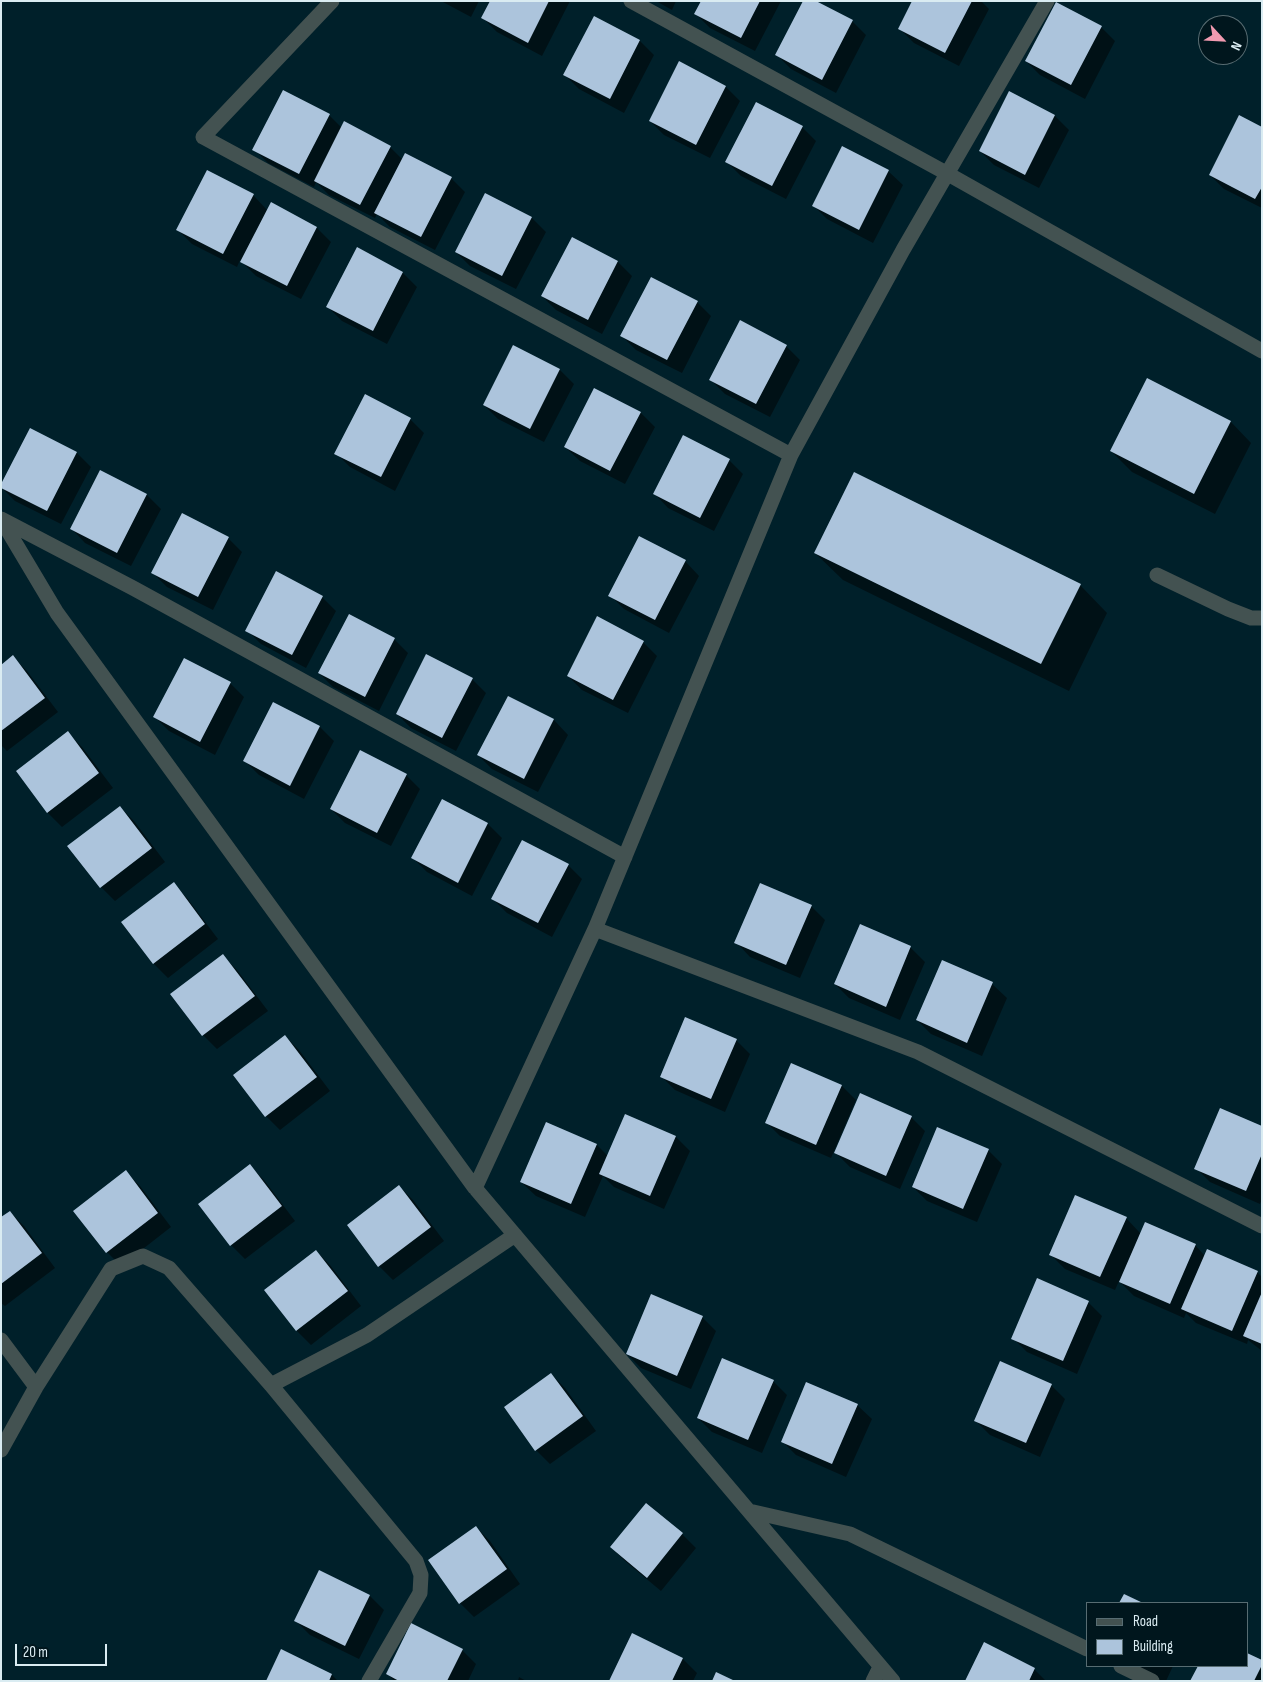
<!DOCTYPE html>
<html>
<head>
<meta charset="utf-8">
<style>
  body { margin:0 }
  #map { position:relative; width:1263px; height:1682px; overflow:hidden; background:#00202a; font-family:"Sofia Sans Condensed",sans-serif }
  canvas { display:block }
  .frame { position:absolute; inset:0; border:2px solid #daecf2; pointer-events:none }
  .legend { position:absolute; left:1086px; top:1602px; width:162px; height:65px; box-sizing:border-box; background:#00161d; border:1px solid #576c72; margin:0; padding:6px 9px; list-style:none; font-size:15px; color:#daecf2 }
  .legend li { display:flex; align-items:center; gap:10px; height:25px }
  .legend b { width:25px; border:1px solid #576c72 }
  .north { position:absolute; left:1198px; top:15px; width:50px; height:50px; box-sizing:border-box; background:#00161d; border:1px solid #576c72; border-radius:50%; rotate:115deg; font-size:14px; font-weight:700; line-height:20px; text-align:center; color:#daecf2 }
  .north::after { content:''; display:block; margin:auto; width:18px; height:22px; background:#f19ab0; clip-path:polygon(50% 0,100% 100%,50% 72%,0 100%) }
  .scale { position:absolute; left:15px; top:1644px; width:92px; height:22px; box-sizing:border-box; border:2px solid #daecf2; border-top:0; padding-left:6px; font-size:15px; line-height:18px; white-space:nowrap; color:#daecf2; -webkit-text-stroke:4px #00161d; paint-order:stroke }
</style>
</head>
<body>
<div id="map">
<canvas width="1263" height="1682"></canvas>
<div class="frame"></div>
<ul class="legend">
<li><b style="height:6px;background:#435251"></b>Road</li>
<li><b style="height:14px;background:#acc4dc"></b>Building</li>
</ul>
<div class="north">N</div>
<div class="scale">20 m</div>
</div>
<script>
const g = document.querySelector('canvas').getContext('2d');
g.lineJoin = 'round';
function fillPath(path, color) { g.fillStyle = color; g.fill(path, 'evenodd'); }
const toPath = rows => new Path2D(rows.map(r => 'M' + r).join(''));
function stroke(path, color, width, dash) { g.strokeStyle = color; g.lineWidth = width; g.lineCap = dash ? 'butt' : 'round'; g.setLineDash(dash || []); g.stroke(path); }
fillPath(toPath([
  [441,1,479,1,471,17],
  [491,1,570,1,542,56,497,32,483,18],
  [656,1,676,1,672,10],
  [702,1,781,1,755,51,710,28,696,14],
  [914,1,981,1,989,9,959,66,914,43,900,29],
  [594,17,640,41,654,55,624,113,579,89,565,75],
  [852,21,866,35,836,93,791,69,777,55],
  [1101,27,1115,41,1085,99,1040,75,1026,61],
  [726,87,740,101,710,158,664,135,650,121],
  [1010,93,1055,116,1069,130,1039,188,994,165,980,151],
  [329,115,342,128,390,147,403,160,406,155,451,178,465,192,435,250,390,227,377,214,375,218,329,195,316,182,314,187,268,163,254,149],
  [802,127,816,141,786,199,741,176,726,161],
  [1262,128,1262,208,1224,189,1210,175],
  [843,148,888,171,903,185,873,243,827,219,813,205],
  [253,195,268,211,317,228,331,242,301,299,256,276,240,260,237,267,192,244,178,230],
  [532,218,546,232,516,289,470,266,456,252],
  [572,238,618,262,632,276,602,334,556,310,542,296],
  [357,249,403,273,417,287,387,344,342,321,328,307],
  [697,302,711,316,682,373,636,350,622,336],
  [786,346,800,360,770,417,725,394,711,380],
  [514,347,560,370,574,384,544,442,498,419,484,405],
  [595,390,641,413,655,427,625,484,580,461,565,447],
  [410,419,424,433,395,491,350,467,336,453],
  [1231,422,1251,443,1215,514,1132,472,1111,451],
  [77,453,91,467,61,524,15,501,1,487],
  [729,460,743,474,714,531,668,508,654,493],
  [147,495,161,509,131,566,85,543,71,528],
  [228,538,242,552,213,610,167,587,153,573],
  [815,553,1080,585,1107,613,1069,691,843,580],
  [685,561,699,576,669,633,624,609,610,595],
  [322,597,336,611,306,668,261,644,247,630],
  [394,639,408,653,379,711,333,687,319,673],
  [643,642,657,656,628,713,582,690,568,676],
  [13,657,27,671,58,712,7,751,1,745,1,666],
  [472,679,486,693,456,751,411,728,397,714],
  [230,683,244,697,215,755,169,731,155,717],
  [508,697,554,720,568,735,538,792,492,769,478,755],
  [274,704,320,727,334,741,304,799,259,775,245,761],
  [68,733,82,747,113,788,62,827,48,813,17,771],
  [406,775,420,789,391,846,345,823,331,809],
  [442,800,488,824,502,838,472,896,427,872,413,858],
  [120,807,134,821,165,862,115,901,101,887],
  [568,865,582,879,552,937,507,913,493,899],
  [173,884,187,898,218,939,168,978,154,964,122,923],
  [811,906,825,920,800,978,750,957,736,942],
  [861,926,911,948,925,962,900,1020,849,998,835,984],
  [223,956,237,970,268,1011,217,1049,203,1035,172,995],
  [943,962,992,984,1007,998,982,1056,931,1034,917,1020],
  [285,1036,299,1050,330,1091,280,1130,266,1116],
  [736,1040,750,1054,725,1112,675,1090,661,1076],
  [842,1086,856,1100,831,1158,780,1136,766,1122],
  [625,1116,676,1137,690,1151,664,1209,614,1187,603,1176,585,1217,536,1196,521,1182,546,1124,597,1145,608,1156],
  [911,1117,925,1131,900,1189,850,1167,836,1153],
  [1262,1128,1262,1199,1260,1204,1210,1182,1196,1168],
  [988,1150,1002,1164,977,1222,927,1201,913,1187],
  [250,1166,264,1180,295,1221,245,1259,231,1245],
  [126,1172,140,1186,171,1227,121,1266,107,1252],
  [399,1186,413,1200,444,1241,393,1280,379,1266,348,1225],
  [10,1212,24,1226,55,1268,5,1306,1,1303,1,1219],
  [1126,1218,1141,1234,1195,1245,1205,1256,1257,1272,1262,1277,1262,1351,1248,1340,1247,1344,1196,1323,1186,1313,1184,1318,1134,1296,1119,1281,1115,1290,1065,1269,1051,1255],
  [316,1251,330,1265,361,1306,311,1345,297,1331,266,1290],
  [1088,1302,1102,1316,1077,1374,1027,1352,1013,1338],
  [702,1317,716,1331,691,1389,641,1368,627,1354],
  [551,1374,565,1388,596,1431,550,1464,536,1450],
  [773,1381,787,1395,762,1453,712,1432,698,1418],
  [1051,1385,1065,1399,1040,1457,990,1435,976,1421],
  [857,1405,872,1419,846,1477,796,1455,782,1441],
  [476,1527,490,1541,520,1584,474,1617,460,1603,430,1561],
  [682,1534,696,1548,661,1591,625,1561,611,1547],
  [370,1596,384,1610,359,1659,310,1635,296,1621],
  [632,1635,683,1659,697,1673,693,1681,610,1681],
  [462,1650,476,1664,468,1681,394,1681,388,1674],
  [1247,1654,1262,1661,1262,1681,1192,1681,1199,1666,1247,1666],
  [1129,1666,1173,1666,1166,1681,1160,1681],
  [1034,1669,1046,1681,966,1681],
  [332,1675,338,1681,267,1681],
  [519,1677,526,1681,518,1681]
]), '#0007');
fillPath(toPath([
  [490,1,549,1,528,43,481,18],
  [701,1,760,1,741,38,694,14],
  [803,1,816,1,853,20,822,80,775,55],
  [912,1,972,1,945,53,898,29],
  [1056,2,1102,26,1071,85,1025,61],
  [594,16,640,40,610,99,563,75],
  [679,61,726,86,696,145,649,121],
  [283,90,330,114,299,174,252,150],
  [1009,91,1055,115,1025,175,979,151],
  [756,102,803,126,772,186,725,162],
  [1239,115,1262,127,1262,187,1255,199,1209,175],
  [344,121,391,146,360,205,314,181],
  [842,146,889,170,859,230,812,206],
  [405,153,452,177,421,237,374,213],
  [207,170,254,194,223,254,176,230],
  [485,193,532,217,502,276,455,252],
  [271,202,317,227,287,286,240,262],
  [572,237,618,261,588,320,541,296],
  [357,247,403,272,373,331,326,307],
  [651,277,698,301,667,360,620,336],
  [740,320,787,345,756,404,709,380],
  [513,345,560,369,530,429,483,405],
  [1147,378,1231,421,1194,494,1110,451],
  [594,388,641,412,610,471,564,447],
  [365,394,411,418,381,477,334,454],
  [30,428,77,452,47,511,1,488,1,484],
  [683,435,730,459,700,518,653,494],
  [100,470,147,494,117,553,70,529],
  [854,472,1081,584,1041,664,814,553],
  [182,513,229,537,198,597,151,573],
  [639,536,686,560,655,620,608,596],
  [276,571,323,596,292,655,245,631],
  [349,614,395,638,365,697,318,673],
  [597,616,644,641,613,700,567,676],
  [426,654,473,678,442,738,396,714],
  [13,655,45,698,1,731,1,665],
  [184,658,231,682,200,742,153,717],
  [508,696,554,719,524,779,477,755],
  [273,702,320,726,290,786,243,761],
  [68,731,99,773,47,813,16,771],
  [360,750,407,774,377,833,330,809],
  [442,799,488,823,458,883,411,858],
  [120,806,152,848,100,888,67,846],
  [522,840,569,864,538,923,491,899],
  [174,882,205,924,153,964,121,922],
  [760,883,812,905,786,965,734,943],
  [860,924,911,946,886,1007,834,984],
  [223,954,255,996,202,1036,170,994],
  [942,960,993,982,967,1043,916,1020],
  [685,1017,737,1039,711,1099,660,1077],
  [285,1035,317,1077,265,1117,233,1075],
  [791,1063,842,1085,816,1145,765,1123],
  [860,1093,912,1116,886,1176,834,1153],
  [1220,1108,1262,1126,1262,1154,1246,1191,1194,1169],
  [625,1114,676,1136,650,1196,599,1174],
  [546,1122,597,1144,571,1204,520,1182],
  [937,1127,989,1149,963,1209,912,1187],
  [250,1164,282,1206,230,1246,198,1204],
  [126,1170,158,1213,106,1253,73,1211],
  [399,1185,431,1227,378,1267,347,1225],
  [1075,1195,1127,1217,1100,1277,1049,1255],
  [10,1211,42,1253,1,1284,1,1217],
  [1145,1222,1196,1244,1170,1304,1119,1282],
  [1207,1249,1258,1271,1232,1331,1181,1309],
  [316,1250,348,1291,296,1331,264,1290],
  [1037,1278,1089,1301,1063,1361,1011,1339],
  [1262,1292,1262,1344,1243,1336],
  [651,1294,703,1316,677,1376,626,1354],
  [722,1358,774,1380,748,1440,697,1418],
  [1000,1361,1052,1384,1026,1443,974,1421],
  [551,1373,583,1416,535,1451,504,1407],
  [806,1382,858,1404,832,1464,781,1442],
  [646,1503,683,1533,647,1578,610,1547],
  [476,1526,507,1569,459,1604,428,1560],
  [319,1570,370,1595,345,1646,294,1621],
  [1124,1594,1143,1603,1119,1603],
  [411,1623,463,1649,447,1681,399,1681,386,1674],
  [632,1633,683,1658,672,1681,609,1681],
  [984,1642,1035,1668,1029,1681,965,1681],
  [281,1649,332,1674,329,1681,266,1681],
  [1247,1653,1262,1660,1262,1665,1254,1681,1190,1681,1198,1666,1247,1666],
  [716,1672,735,1681,712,1681]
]), '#acc4dc');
stroke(toPath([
  [1157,575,1228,609,1251,618,1262,618]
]), '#435251', 15);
stroke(toPath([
  [332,1,203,137,791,455],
  [631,1,948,174,1262,351],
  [1,519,57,613,475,1188,893,1681],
  [1,519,133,588,625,857],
  [595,929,918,1052,1262,1226],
  [475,1188,595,929,791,455,903,250,1047,1],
  [1,1340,36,1387],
  [271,1385,367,1335,515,1235],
  [1,1450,36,1387,111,1269,143,1256,169,1268,271,1385,416,1561,421,1575,420,1593,369,1681],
  [749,1511,850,1534,1087,1649],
  [1121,1666,1152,1681],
  [873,1681,880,1667]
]), '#435251', 15);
</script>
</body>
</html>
